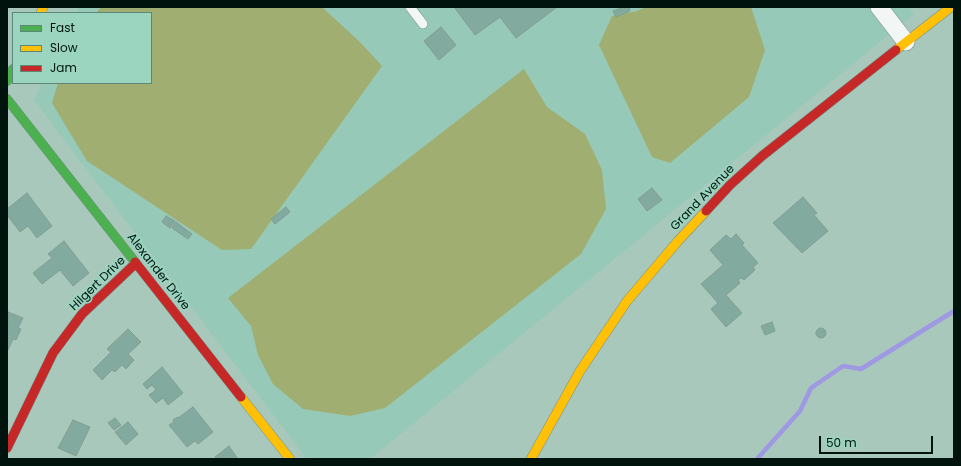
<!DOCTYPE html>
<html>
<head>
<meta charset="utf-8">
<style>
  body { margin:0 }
  #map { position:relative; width:961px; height:466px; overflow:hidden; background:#a8c8bc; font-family:Poppins,sans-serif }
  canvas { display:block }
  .frame { position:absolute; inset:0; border:8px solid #00130d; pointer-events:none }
  .legend { position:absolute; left:12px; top:12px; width:140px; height:72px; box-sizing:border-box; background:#9bd5c0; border:1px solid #5d8778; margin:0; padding:5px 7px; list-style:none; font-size:12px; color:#00130d }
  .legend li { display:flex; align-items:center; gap:8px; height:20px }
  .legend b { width:20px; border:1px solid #5d8778 }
  .scale { position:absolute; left:819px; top:436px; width:114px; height:18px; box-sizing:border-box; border:2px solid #00130d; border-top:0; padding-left:5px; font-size:12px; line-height:14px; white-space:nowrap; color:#00130d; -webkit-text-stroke:3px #9bd5c0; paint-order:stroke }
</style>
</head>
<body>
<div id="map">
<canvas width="961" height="466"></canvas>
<div class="frame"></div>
<ul class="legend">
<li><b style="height:5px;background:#4caf50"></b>Fast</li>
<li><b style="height:5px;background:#ffc107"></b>Slow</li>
<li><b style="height:5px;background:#c62828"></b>Jam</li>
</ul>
<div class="scale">50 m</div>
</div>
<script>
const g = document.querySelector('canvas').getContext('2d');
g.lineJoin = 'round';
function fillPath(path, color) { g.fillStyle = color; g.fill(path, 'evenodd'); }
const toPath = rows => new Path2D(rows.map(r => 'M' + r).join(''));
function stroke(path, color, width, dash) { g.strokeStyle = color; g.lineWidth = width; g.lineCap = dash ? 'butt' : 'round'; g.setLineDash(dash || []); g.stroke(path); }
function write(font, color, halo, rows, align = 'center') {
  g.font = font + ' Poppins,sans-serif'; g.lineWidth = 3.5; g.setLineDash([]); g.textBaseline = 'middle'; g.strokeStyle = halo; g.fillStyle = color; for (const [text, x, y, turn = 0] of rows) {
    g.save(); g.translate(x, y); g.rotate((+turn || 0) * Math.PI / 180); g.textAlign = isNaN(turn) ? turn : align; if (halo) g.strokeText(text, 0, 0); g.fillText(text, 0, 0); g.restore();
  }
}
fillPath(toPath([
  [79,7,908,7,914,14,370,459,307,459,34,100,42,83,151,83,151,13,76,13]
]), '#96c9b7');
fillPath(toPath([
  [101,7,322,7,360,42,382,66,251,249,222,250,87,161,52,103,58,83,151,83,151,13,96,13],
  [646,7,751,7,765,50,749,97,670,163,652,157,599,45,612,16,637,11],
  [524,69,547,107,585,134,602,170,606,209,581,254,385,408,350,416,303,409,273,384,258,355,251,326,228,298]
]), '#a0af71');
stroke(toPath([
  [757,459,800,411,811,388,843,366,861,369,954,311]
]), '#9f98e3', 4.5);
const building = toPath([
  [454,7,557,7,516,38,500,17,475,35,454,7],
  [624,7,629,7,630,11,616,17,613,11,624,7],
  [441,27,456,45,439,60,424,41,441,27],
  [652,188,662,200,647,211,638,199,652,188],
  [27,193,52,226,37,238,28,226,20,232,7,215,7,209,27,193],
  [803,197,817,213,814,215,828,231,802,253,773,223,803,197],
  [286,207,290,212,275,224,271,219,286,207],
  [166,216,175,221,170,228,162,222,166,216],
  [176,222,192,234,188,239,172,228,176,222],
  [736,234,744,243,742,245,758,263,753,267,755,270,744,280,741,278,738,280,740,283,726,295,742,313,726,327,711,309,718,303,701,284,723,265,710,250,726,235,731,239,736,234],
  [64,241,89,273,73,286,60,270,42,284,33,273,52,258,48,254,64,241],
  [8,312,23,318,18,328,21,329,16,340,13,339,8,350,7,349,8,312],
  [772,322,775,331,765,335,761,326,772,322],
  '816 333a5 5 0 1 1 10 0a5 5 0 1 1-10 0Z',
  [128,329,141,342,128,354,134,360,126,369,122,365,115,372,112,370,102,380,93,370,111,352,107,349,128,329],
  [162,367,183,393,168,405,163,398,156,403,149,395,156,390,152,385,147,389,143,384,162,367],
  [193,407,213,432,198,444,195,441,187,447,169,425,174,422,173,420,177,417,178,418,193,407],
  [115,418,121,425,114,430,108,423,115,418],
  [73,420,90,427,76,456,58,448,73,420],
  [128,422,138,434,126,445,115,432,128,422],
  [229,446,238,459,217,459,215,457,229,446]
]);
fillPath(building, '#82aa9e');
stroke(building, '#849d94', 1);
const lane = toPath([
  [410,7,423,24]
]);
const street = toPath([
  [879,7,906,42]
]);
const fast = toPath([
  [7,81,13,69],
  [7,99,135,262]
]);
const slow = toPath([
  [41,13,43,7],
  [896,50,951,7],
  [241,397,290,459],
  [531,459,580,371,627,301,678,241,706,211]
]);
const jam = toPath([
  [706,211,730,185,762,156,896,50],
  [135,262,241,397],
  [7,448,53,353,82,314,136,263]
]);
stroke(lane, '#789088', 10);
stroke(street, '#789088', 18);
stroke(fast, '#789088', 10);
stroke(slow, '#789088', 10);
stroke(jam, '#789088', 10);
stroke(lane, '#f2f7f5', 9);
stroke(street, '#f2f7f5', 17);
stroke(fast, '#4caf50', 9);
stroke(slow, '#ffc107', 9);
stroke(jam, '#c62828', 9);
write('12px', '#00130d', '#9bd5c0', [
  ["Grand Avenue",703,198,-46],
  ["Alexander Drive",158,272,52],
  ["Hilgert Drive",98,284,-44]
]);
</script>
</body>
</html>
